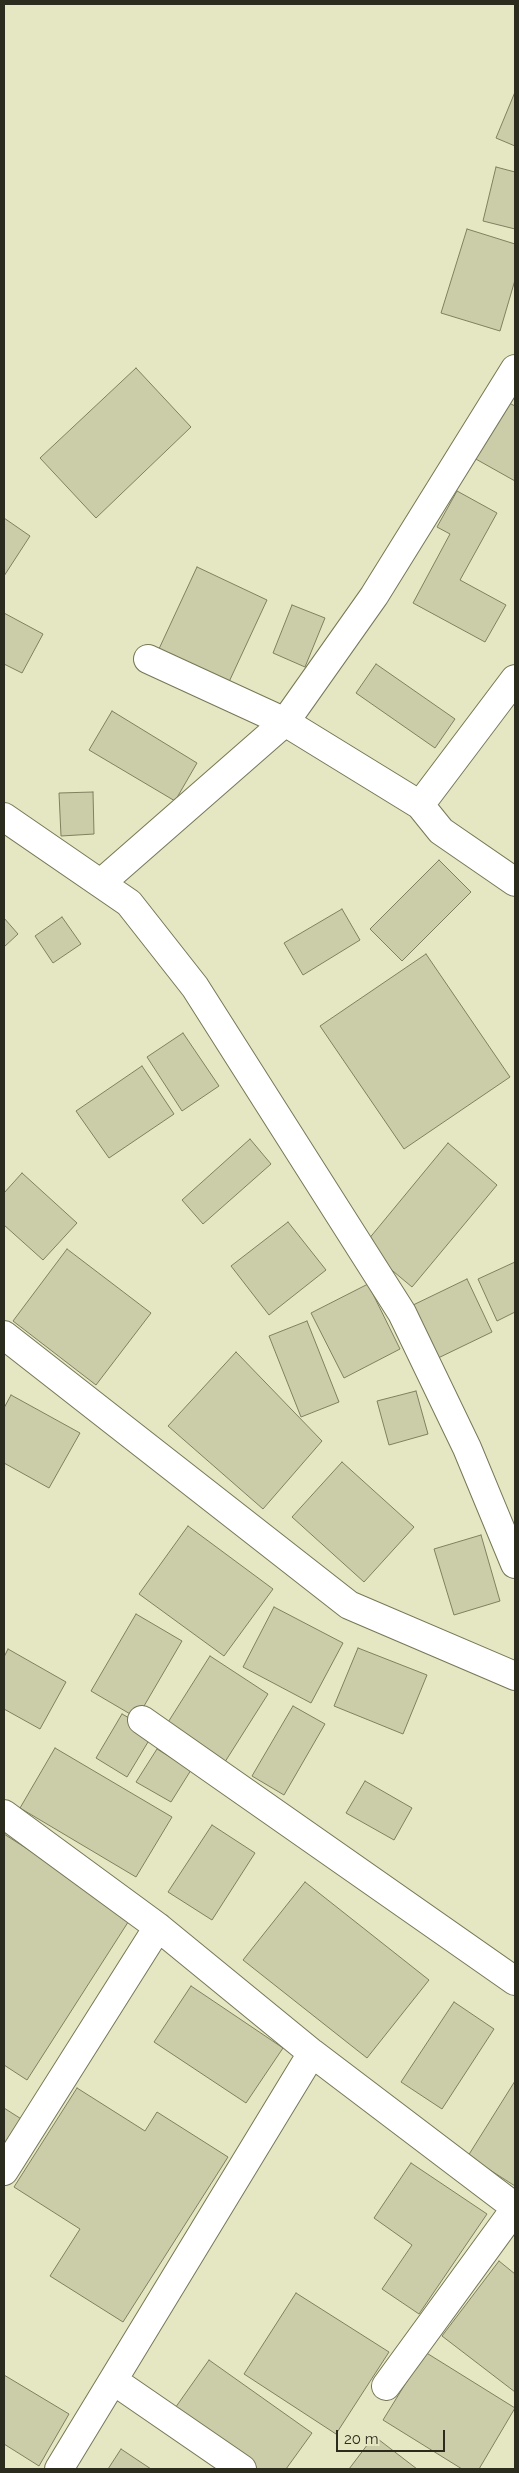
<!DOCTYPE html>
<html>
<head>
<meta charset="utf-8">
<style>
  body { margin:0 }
  #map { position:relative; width:519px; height:2473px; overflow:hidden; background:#e5e6c2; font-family:Raleway,sans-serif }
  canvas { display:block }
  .frame { position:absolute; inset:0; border:5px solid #2c2c1e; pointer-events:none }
  .scale { position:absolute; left:336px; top:2430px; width:109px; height:22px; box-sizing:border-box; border:2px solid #2c2c1e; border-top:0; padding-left:6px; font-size:15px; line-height:18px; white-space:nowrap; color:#2c2c1e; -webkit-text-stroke:4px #e5e6c2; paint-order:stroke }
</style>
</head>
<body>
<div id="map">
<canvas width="519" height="2473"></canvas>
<div class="frame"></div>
<div class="scale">20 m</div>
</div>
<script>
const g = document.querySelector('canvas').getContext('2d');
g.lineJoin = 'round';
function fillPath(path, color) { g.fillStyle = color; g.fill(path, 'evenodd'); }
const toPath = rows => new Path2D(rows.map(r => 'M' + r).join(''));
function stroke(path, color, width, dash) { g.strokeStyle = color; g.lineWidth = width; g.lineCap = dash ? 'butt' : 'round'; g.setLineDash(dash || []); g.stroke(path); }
const building = toPath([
  [515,92,515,146,496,138,515,92],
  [496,167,515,172,515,229,483,221,496,167],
  [467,229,515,244,515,280,500,331,441,313,467,229],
  [136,368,191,427,96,518,40,458,136,368],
  [505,401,515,406,515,481,474,458,505,401],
  [457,491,497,513,460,580,506,605,485,642,413,603,450,534,437,527,457,491],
  [4,518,30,536,4,576,4,518],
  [197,567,267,600,228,684,158,651,197,567],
  [292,605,325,618,305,667,273,653,292,605],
  [4,613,43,634,22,673,4,664,4,613],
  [376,664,455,719,435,748,356,693,376,664],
  [112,711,197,763,175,801,89,750,112,711],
  [93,792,94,834,61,836,59,793,93,792],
  [439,860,471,892,402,961,370,929,439,860],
  [342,909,360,940,303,975,284,943,342,909],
  [62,917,81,944,53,963,35,936,62,917],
  [4,918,18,934,4,947,4,918],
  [426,954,510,1077,404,1149,320,1026,426,954],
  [183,1033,219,1086,182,1111,147,1057,183,1033],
  [142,1066,174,1114,109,1158,76,1111,142,1066],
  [250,1139,271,1164,203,1224,182,1200,250,1139],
  [448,1143,497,1185,412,1287,363,1246,448,1143],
  [22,1173,77,1223,43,1260,4,1225,4,1193,22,1173],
  [288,1222,326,1270,269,1315,231,1266,288,1222],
  [67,1249,151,1313,96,1385,13,1321,67,1249],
  [515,1262,515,1312,497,1321,478,1279,515,1262],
  [467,1279,492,1332,434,1360,409,1307,467,1279],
  [368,1284,400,1349,344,1378,311,1313,368,1284],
  [307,1321,339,1402,301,1417,269,1336,307,1321],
  [236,1352,322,1441,263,1509,168,1426,236,1352],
  [416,1391,428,1434,389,1445,377,1401,416,1391],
  [11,1395,80,1433,49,1488,4,1463,4,1408,11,1395],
  [342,1462,414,1527,364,1582,292,1517,342,1462],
  [188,1526,273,1589,224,1656,139,1594,188,1526],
  [481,1535,500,1601,454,1615,434,1549,481,1535],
  [274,1607,343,1643,311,1703,243,1667,274,1607],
  [136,1614,182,1641,137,1718,91,1691,136,1614],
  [358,1648,427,1675,403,1734,334,1706,358,1648],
  [8,1649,66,1682,40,1729,4,1709,4,1657,8,1649],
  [210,1656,268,1694,223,1765,165,1727,210,1656],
  [293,1706,325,1724,284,1795,252,1776,293,1706],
  [122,1714,154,1732,127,1777,96,1758,122,1714],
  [55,1748,172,1817,136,1877,20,1808,55,1748],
  [157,1749,191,1770,171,1802,136,1782,157,1749],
  [365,1781,412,1808,394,1840,346,1813,365,1781],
  [212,1825,255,1853,212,1920,168,1892,212,1825],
  [4,1834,132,1916,27,2080,4,2065,4,1834],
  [305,1882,429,1980,367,2058,243,1960,305,1882],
  [191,1986,283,2048,246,2103,154,2042,191,1986],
  [454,2002,494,2029,442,2109,401,2082,454,2002],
  [515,2081,515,2186,468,2156,515,2081],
  [77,2088,145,2131,157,2112,228,2157,123,2322,50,2276,80,2229,14,2187,77,2088],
  [4,2108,26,2122,4,2158,4,2108],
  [411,2163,487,2214,419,2314,382,2289,412,2245,374,2218,411,2163],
  [499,2261,515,2274,515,2392,442,2336,499,2261],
  [296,2293,389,2352,336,2434,244,2374,296,2293],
  [425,2352,515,2408,479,2469,462,2469,383,2420,425,2352],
  [209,2360,312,2433,286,2469,255,2469,173,2411,209,2360],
  [4,2375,69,2414,39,2466,4,2444,4,2375],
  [374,2436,417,2469,349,2469,374,2436],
  [121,2449,151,2469,108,2469,121,2449]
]);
fillPath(building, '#cbcca8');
stroke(building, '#7f805f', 1);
const minor = toPath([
  [148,659,285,722,420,805,441,831,515,882],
  [420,805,515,679],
  [4,817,129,903,195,987,402,1313,467,1448,515,1564],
  [101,883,285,722,374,596,515,369],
  [4,1335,349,1605,515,1676],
  [142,1720,515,1981],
  [4,1814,158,1927,312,2053,515,2207],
  [4,2171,158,1927],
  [114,2381,242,2469],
  [386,2386,515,2209],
  [59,2469,312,2053]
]);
stroke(minor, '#777757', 30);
stroke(minor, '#fff', 28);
</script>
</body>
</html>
